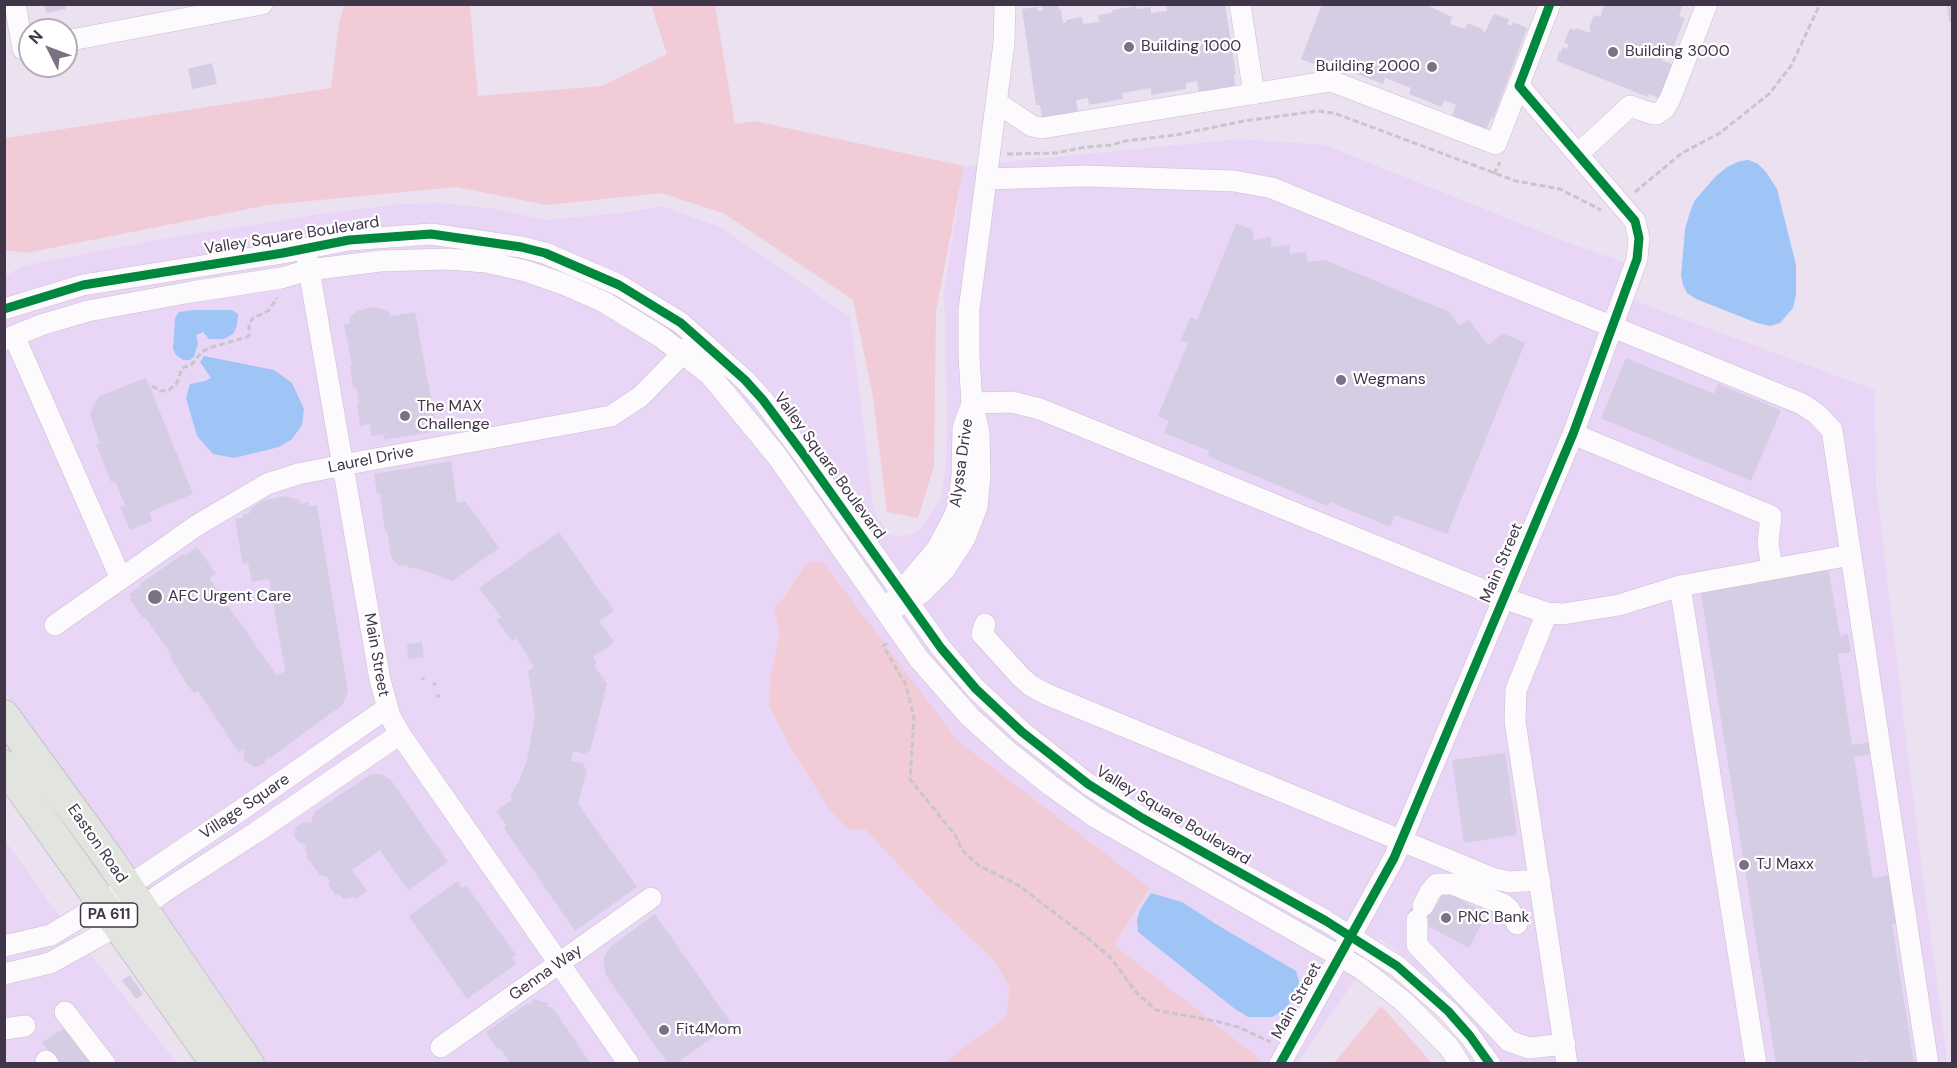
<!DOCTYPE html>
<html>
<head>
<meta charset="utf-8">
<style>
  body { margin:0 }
  #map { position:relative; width:1957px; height:1068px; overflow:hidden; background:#ebe1f1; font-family:"DM Sans",sans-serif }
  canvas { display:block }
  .frame { position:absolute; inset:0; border:6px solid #413549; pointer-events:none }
  .north { position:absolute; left:18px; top:18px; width:60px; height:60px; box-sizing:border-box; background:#fff; border:2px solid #b3aeb6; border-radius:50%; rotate:312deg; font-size:16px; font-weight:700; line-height:24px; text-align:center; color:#413549 }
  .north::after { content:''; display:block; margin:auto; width:21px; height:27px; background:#7c7184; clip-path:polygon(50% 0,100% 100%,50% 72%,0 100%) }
</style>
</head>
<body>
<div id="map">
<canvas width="1957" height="1068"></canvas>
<div class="frame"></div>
<div class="north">N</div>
</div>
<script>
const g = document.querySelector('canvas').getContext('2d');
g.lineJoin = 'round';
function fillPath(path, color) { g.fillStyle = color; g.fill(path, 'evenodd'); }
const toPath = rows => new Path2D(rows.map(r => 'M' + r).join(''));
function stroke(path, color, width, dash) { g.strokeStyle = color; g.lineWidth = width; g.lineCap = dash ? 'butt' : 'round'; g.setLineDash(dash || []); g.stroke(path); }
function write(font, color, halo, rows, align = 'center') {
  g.font = font + ' "DM Sans",sans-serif'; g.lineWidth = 4.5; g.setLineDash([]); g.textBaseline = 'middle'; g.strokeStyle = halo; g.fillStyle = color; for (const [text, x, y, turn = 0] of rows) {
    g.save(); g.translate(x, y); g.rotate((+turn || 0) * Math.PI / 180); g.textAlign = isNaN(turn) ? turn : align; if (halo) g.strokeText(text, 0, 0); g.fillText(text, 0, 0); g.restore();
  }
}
fillPath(toPath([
  [1240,139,1325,145,1571,244,1626,263,1615,290,1648,306,1875,390,1876,485,1918,839,1947,1059,1945,1064,1501,1063,1497,1054,1456,1004,1423,972,1380,938,1353,983,1298,1063,261,1063,5,692,4,277,22,266,152,241,313,215,400,204,439,203,489,208,547,220,630,212,662,206,722,228,850,317,874,513,889,534,902,537,918,532,941,497,946,466,947,410,944,291,964,166],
  [4,839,52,906,177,1063,5,1063]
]), '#e9d6f6');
fillPath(toPath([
  [344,5,467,5,470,7,478,96,602,86,667,54,651,5,715,5,735,124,754,121,964,166,936,311,934,466,918,518,887,512,873,397,853,300,723,213,661,193,547,205,456,187,268,205,26,253,5,250,5,138,331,88,339,23],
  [822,561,958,741,1150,888,1114,945,1261,1060,1259,1063,943,1063,1006,1017,1010,988,994,960,938,907,866,830,848,829,830,810,791,748,769,706,770,679,780,634,774,608,783,599,807,562],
  [1381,1006,1432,1063,1334,1063]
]), '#f1ccd6');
fillPath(toPath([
  [1749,160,1758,164,1766,172,1777,189,1796,265,1796,294,1793,308,1780,323,1770,326,1757,323,1696,299,1687,293,1683,285,1681,276,1685,229,1690,212,1695,200,1716,176,1727,167,1740,161],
  [194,310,232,310,238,314,237,325,234,333,224,339,209,339,203,332,196,335,198,343,194,357,190,360,183,360,176,355,173,349,175,318,179,312],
  [204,356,274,370,292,383,304,409,302,425,292,439,279,447,234,458,213,454,197,436,186,398,190,384,205,381,211,378,200,362],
  [1151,893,1182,902,1219,926,1296,971,1299,981,1297,994,1290,1003,1281,1012,1272,1017,1248,1017,1235,1009,1138,932,1137,920,1140,910]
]), '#9fc4f6');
fillPath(toPath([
  [44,4,65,4,66,9,46,13],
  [1058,4,1059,9,1061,9,1063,23,1066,22,1066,20,1082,17,1083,24,1099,22,1098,15,1112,13,1112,10,1136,6,1137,9,1151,7,1151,13,1167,11,1166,4,1225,4,1236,74,1234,74,1235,86,1199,92,1197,81,1186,83,1186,89,1151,95,1151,88,1122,93,1123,99,1089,105,1088,98,1076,100,1078,112,1042,118,1040,105,1036,105,1022,9,1037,7,1038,11,1043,10,1042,6],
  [1322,4,1424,4,1452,17,1450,24,1465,29,1467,23,1483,29,1482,31,1485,32,1494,14,1509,19,1507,24,1512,26,1513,22,1527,28,1493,119,1491,118,1486,130,1452,116,1456,105,1444,100,1442,107,1409,94,1411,88,1385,78,1383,84,1350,71,1352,66,1340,61,1335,72,1301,59],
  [1605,4,1683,4,1679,16,1685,18,1672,51,1666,48,1662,60,1674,65,1661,99,1649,94,1648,97,1557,61,1559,51,1561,52,1563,47,1567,49,1569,44,1564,43,1570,28,1575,30,1576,28,1590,33,1591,30,1589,29,1594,15,1600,17],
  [1947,4,1952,4,1952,22,1949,22],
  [212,63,217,84,192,89,188,69],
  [1236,224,1252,229,1254,240,1271,237,1271,247,1289,245,1290,254,1306,252,1307,262,1325,260,1450,312,1459,326,1469,320,1488,345,1503,333,1525,343,1447,534,1395,515,1390,527,1330,502,1327,506,1208,456,1209,451,1164,433,1169,421,1158,416,1188,343,1181,340,1190,317,1197,320],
  [373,307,387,310,391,316,415,312,437,431,384,440,384,434,371,436,370,424,360,426,357,404,359,404,356,387,353,387,350,365,352,365,344,324,350,324,349,318,357,311],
  [1626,358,1714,394,1718,384,1781,410,1751,481,1601,418],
  [146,378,193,494,149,512,152,521,130,530,120,507,125,505,115,481,111,482,96,444,100,443,90,415,93,406,100,396],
  [451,461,457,503,465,501,499,548,452,581,423,570,407,567,407,565,400,566,394,561,391,556,387,532,385,532,380,493,377,494,374,474],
  [285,496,299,500,301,504,309,502,309,507,317,505,348,691,343,704,337,709,270,758,269,756,263,764,255,767,244,760,244,749,239,753,198,691,194,693,186,683,170,657,172,655,145,617,143,618,130,599,132,598,129,594,141,586,140,584,183,554,184,556,197,547,216,574,209,578,277,676,285,671,269,579,252,582,248,563,243,564,235,519,243,518,242,515,250,513,249,510,262,501],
  [559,532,614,611,599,621,614,642,593,657,597,663,594,665,607,684,590,752,587,751,586,754,573,751,571,761,585,764,584,768,587,769,578,804,637,887,575,931,504,828,507,826,496,811,512,800,510,797,520,779,527,760,535,716,528,671,534,667,516,638,512,641,497,620,501,617,479,588],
  [1828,567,1840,636,1848,634,1851,652,1838,654,1852,745,1871,742,1873,754,1854,757,1873,878,1893,874,1901,922,1892,924,1914,1064,1868,1064,1867,1060,1843,1064,1776,1064,1700,588],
  [422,642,424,657,408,659,407,644],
  [1505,753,1517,835,1464,843,1452,760],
  [376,774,381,774,391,780,448,862,408,890,380,850,352,870,367,891,355,899,354,897,344,899,338,894,336,896,328,884,330,882,326,876,324,877,320,875,306,856,308,855,305,851,306,845,300,843,294,836,296,827,303,822,311,823,314,812,370,775],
  [458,881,462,888,466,885,516,955,512,958,516,964,467,999,409,916],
  [1445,891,1479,910,1475,916,1483,921,1469,948,1407,915,1415,901,1433,911],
  [655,914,732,1024,675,1064,668,1064,606,975,604,966,604,957,610,947],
  [130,975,143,994,136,999,122,980],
  [533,999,549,1003,548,1007,552,1007,591,1064,511,1064,500,1048,498,1050,486,1032,528,1003,529,1005,532,1003],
  [67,1027,96,1064,57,1064,42,1042]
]), '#d4cde4');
const minor = toPath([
  [15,4,23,49],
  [1240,4,1254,94],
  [66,41,262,4],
  [996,102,1032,126,1042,128,1331,81,1496,144,1550,4],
  [1578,154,1630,106,1653,114,1657,114,1664,109,1670,99,1707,4],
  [987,179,1085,176,1234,181,1272,188,1802,404,1817,414,1832,430,1928,1064],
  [307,258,380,680,390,716,400,734,629,1064],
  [4,309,83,285,283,253,349,240,431,234,521,247,545,253,619,285,681,323,745,380,763,400,801,451,941,648,976,689,1022,732,1088,784,1142,818,1326,921,1397,966,1448,1011,1470,1036,1490,1064],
  [14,336,121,579],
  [4,340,41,325,88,311,191,292,281,278,309,270,380,261,448,259,486,262,526,271,563,284,604,302,661,337,710,375,777,456,919,659,970,717,1010,753,1050,785,1095,817,1360,968,1403,1001,1449,1047,1460,1064],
  [972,403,1012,402,1040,409,1503,598,1547,613,1563,614,1619,605,1680,586,1851,555],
  [1573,434,1771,516,1768,543,1772,569],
  [1680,586,1756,1064],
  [893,601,937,549,955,515,959,503,962,475,963,428,972,404],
  [896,607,921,593,945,569,965,538,977,507,980,476,979,432,972,403,969,357,969,310,1004,43,1005,4],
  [1547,613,1516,690,1515,721,1567,1064],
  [985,624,982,634,1020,676,1030,685,1046,694,1492,878,1509,882,1540,880],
  [55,625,196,526,267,484,298,474,359,462,611,416,640,397,693,343],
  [1423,906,1430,892,1437,884,1452,884,1503,904,1509,909,1517,924],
  [1417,920,1417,945,1509,1041,1529,1048,1565,1044],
  [4,946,51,935,102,904,241,810,387,708],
  [4,974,50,963,117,926,165,891,255,833,400,734],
  [65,1012,105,1064],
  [4,1029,25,1026],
  [441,1047,651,898],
  [46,1061,48,1064],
  [1280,1064,1394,858,1573,434,1637,259,1639,238,1635,221,1519,86]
]);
const highway = toPath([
  [4,715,109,859,249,1064],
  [4,765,216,1064]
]);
stroke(minor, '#c8bece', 22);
stroke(highway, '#c7c1cb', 32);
stroke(toPath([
  [1007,154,1056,153,1086,147,1111,145,1125,141,1176,135,1244,121,1318,111,1334,113,1516,181,1560,189,1601,210],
  [1494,174,1500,162],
  [1635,192,1682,153,1720,133,1769,94,1791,66,1820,4],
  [152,386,161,391,169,390,177,383,182,368,191,365,202,352,209,348,247,337,249,335,249,324,253,318,268,311,277,298],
  [887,643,883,646,906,685,914,718,910,779,955,835,962,850,978,865,1018,885,1090,940,1111,958,1136,992,1156,1010,1215,1021,1238,1027,1271,1042],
  [423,680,423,677],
  [433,685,436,683],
  [436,696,440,696]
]), '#c9c5cc', 3, [6, 3]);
stroke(minor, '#fcfafd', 21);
stroke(highway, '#e2e5df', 30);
stroke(toPath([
  [4,309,83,285,283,253,349,240,431,234,521,247,545,253,619,285,681,323,745,380,763,400,801,451,941,648,976,689,1022,732,1088,784,1142,818,1326,921,1397,966,1448,1011,1470,1036,1490,1064],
  [1280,1064,1394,858,1573,434,1637,259,1639,238,1635,221,1519,86,1550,4]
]), '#00873e', 9);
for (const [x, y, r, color] of [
  [1129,47,6,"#7c7184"],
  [1613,52,6,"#7c7184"],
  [1432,67,6,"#7c7184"],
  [1341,380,6,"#7c7184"],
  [405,416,6,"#7c7184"],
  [155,597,8,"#7c7184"],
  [1744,865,6,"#7c7184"],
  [1446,918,6,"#7c7184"],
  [664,1030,6,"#7c7184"]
]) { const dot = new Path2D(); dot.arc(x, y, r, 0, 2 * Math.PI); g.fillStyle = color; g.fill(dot); stroke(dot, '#fff', 2); }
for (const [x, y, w] of [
  [109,915,57]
]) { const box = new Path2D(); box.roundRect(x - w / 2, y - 12, w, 24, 4.5); g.fillStyle = '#fff'; g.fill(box); stroke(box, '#413549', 1.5); }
write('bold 15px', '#413549', null, [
  ["PA 611",109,915]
]);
write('16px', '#413549', '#fff', [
  ["Building 1000",1141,47],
  ["Building 3000",1625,52],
  ["Building 2000",1420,67,"right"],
  ["Wegmans",1353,380],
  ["The MAX",417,407],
  ["Challenge",417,425],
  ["AFC Urgent Care",168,597],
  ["TJ Maxx",1756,865],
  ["PNC Bank",1458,918],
  ["Fit4Mom",676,1030]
], 'left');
write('16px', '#413549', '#fff', [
  ["Valley Square Boulevard",292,236,-9],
  ["Laurel Drive",371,460,-11],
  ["Alyssa Drive",962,463,-82],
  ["Valley Square Boulevard",829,466,54],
  ["Main Street",1502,563,-67],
  ["Main Street",376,655,80],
  ["Village Square",245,807,-34],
  ["Valley Square Boulevard",1173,816,31],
  ["Easton Road",97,844,55],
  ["Genna Way",546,973,-35],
  ["Main Street",1297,1001,-61]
]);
</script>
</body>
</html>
